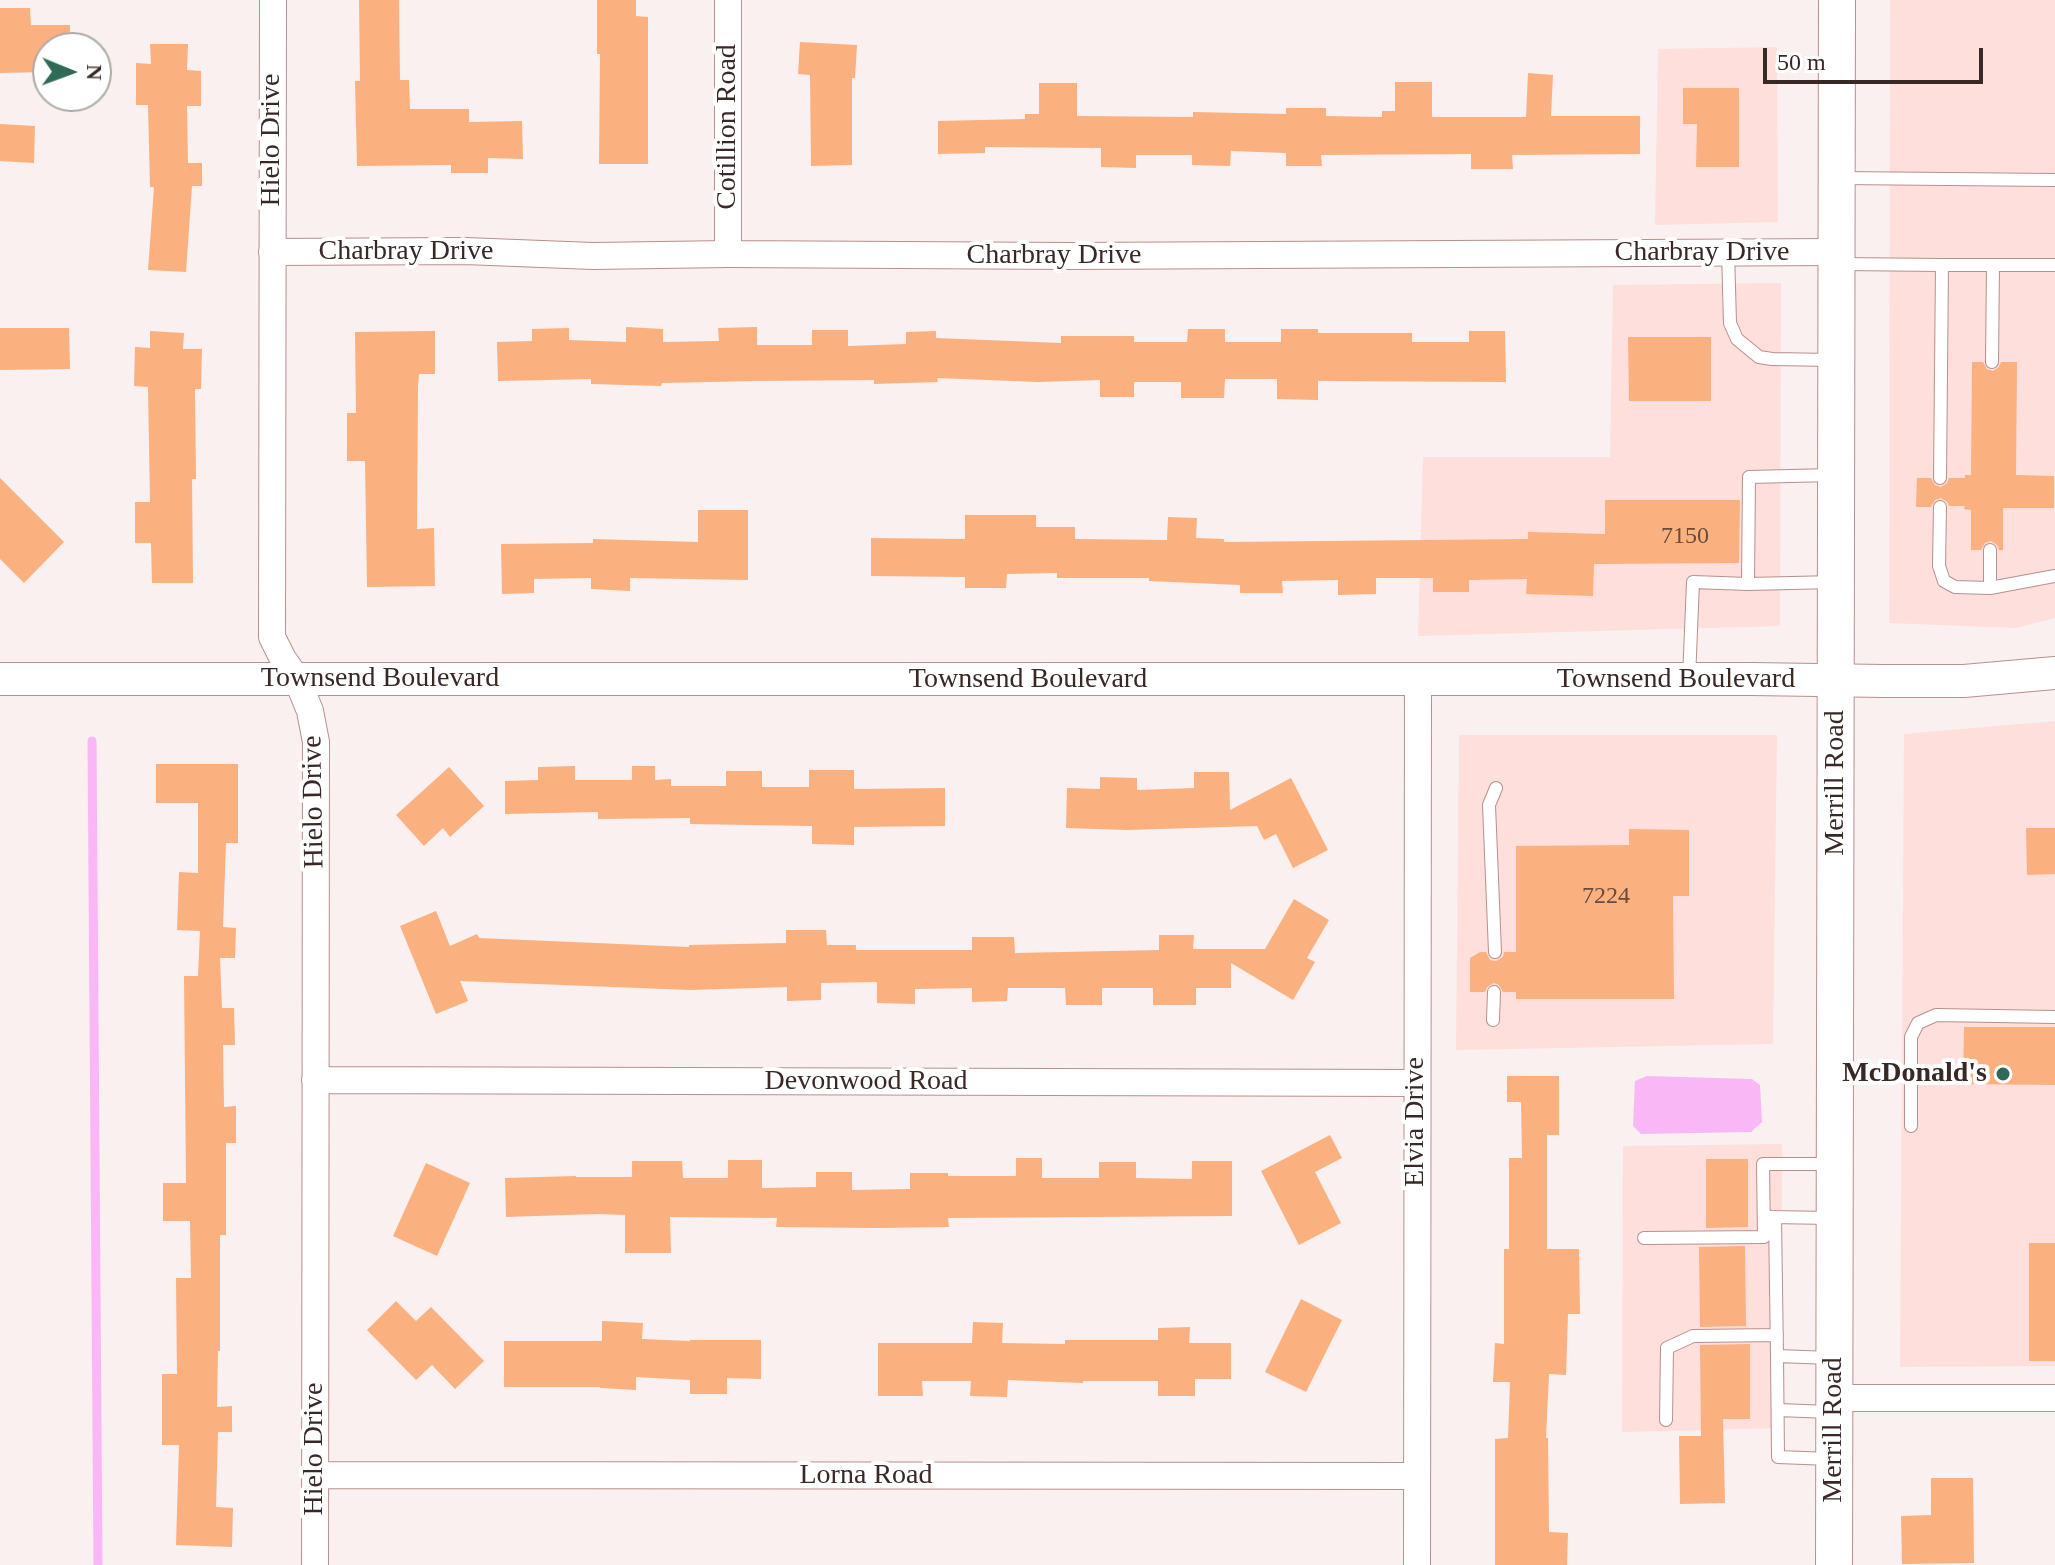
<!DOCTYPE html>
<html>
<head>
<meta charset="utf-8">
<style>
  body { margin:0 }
  #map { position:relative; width:2055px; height:1565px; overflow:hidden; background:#f9f0ef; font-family:"Times New Roman",serif }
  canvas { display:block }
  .north { position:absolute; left:32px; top:32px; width:80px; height:80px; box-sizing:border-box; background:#fff; border:2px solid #afa9a8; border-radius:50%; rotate:91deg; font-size:22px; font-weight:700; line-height:32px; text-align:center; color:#382826 }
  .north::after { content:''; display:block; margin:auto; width:28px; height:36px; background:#2e6a55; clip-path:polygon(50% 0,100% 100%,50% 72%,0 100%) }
  .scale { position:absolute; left:1763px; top:48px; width:220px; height:36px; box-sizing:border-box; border:4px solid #382826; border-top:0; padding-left:10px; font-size:24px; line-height:28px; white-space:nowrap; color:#382826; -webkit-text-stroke:6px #fff; paint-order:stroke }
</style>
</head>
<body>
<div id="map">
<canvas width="2055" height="1565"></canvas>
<div class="north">N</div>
<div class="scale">50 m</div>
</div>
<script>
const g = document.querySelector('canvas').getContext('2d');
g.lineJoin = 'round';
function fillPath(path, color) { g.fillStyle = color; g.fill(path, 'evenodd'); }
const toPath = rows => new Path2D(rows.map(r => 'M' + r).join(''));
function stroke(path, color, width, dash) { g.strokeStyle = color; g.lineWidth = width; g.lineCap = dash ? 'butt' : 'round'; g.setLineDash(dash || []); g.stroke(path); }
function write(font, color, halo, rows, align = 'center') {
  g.font = font + ' "Times New Roman",serif'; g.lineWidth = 8; g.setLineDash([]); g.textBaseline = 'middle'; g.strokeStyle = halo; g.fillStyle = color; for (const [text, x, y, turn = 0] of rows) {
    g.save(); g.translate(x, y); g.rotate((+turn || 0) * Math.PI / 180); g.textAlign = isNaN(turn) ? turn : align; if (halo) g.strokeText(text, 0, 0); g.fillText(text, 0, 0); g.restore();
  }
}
fillPath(toPath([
  [1890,0,2055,0,2055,618,2016,628,1889,623],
  [1777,47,1778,222,1655,225,1658,49],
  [1781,283,1780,626,1418,636,1423,457,1610,457,1613,285],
  [2055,721,2055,1366,1900,1367,1904,734],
  [1459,735,1777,735,1773,1044,1456,1050],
  [1782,1144,1781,1428,1622,1432,1623,1146]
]), '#fedfdb');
fillPath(toPath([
  [1647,1076,1752,1079,1760,1085,1762,1122,1751,1132,1641,1134,1633,1126,1635,1081]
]), '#f9b8f5');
stroke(toPath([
  [92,741,98,1565]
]), '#f9b8f5', 9);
fillPath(toPath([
  [359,0,399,0,400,80,409,80,410,109,469,109,469,122,522,121,523,159,488,158,488,173,451,173,451,165,357,166,355,81,360,81],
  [597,0,636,0,636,16,648,17,648,164,599,164,600,54,597,54],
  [0,8,30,8,31,25,70,25,70,48,48,48,48,72,0,73],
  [800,42,857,45,855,78,852,78,852,165,811,166,810,75,798,74],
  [150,44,188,44,187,70,201,71,201,106,187,106,188,163,202,163,202,186,192,186,186,272,148,270,154,187,150,187,148,105,136,105,136,63,151,64],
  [1528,73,1553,75,1551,116,1640,116,1640,154,1512,155,1513,169,1471,169,1471,154,1321,155,1322,166,1286,166,1286,153,1231,151,1230,166,1192,165,1192,155,1136,155,1136,168,1101,167,1101,148,985,147,985,153,938,154,938,121,1025,119,1025,114,1039,114,1039,83,1077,83,1077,116,1193,117,1193,112,1286,114,1286,108,1326,108,1326,116,1382,117,1382,111,1395,111,1395,82,1432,82,1432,117,1526,117],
  [1683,88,1739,88,1739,167,1696,167,1697,124,1683,124],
  [0,124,35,126,34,163,0,161],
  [626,327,663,329,663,342,719,341,718,328,757,327,757,345,812,345,812,330,848,330,848,346,906,344,906,332,936,331,936,338,1061,343,1061,336,1134,336,1134,342,1187,342,1188,329,1225,329,1225,342,1281,342,1281,329,1318,329,1318,333,1412,333,1412,342,1469,342,1469,331,1505,331,1506,382,1318,381,1318,400,1277,399,1277,379,1225,379,1224,398,1181,398,1181,382,1134,382,1134,397,1100,397,1100,380,1038,382,937,378,938,382,874,384,874,380,757,381,662,383,661,386,591,384,591,379,498,381,497,342,532,341,532,329,569,328,569,340,626,342],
  [0,328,69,328,70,369,0,370],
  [150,331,184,333,183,349,202,349,201,389,195,389,196,479,192,479,193,583,152,583,151,543,135,543,135,502,150,502,148,387,134,386,135,347,150,348],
  [435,331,435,374,419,374,418,386,417,529,434,528,435,586,367,587,365,461,347,461,347,413,356,413,355,332],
  [1628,337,1711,337,1711,401,1629,401],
  [1972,362,1983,362,1987,369,1993,371,1999,367,2001,362,2017,362,2016,475,2054,476,2054,508,2003,508,2003,550,1999,550,1997,545,1991,541,1985,543,1981,550,1971,550,1971,510,1964,509,1965,506,1949,506,1947,502,1941,498,1935,500,1931,507,1916,507,1917,478,1931,478,1935,485,1941,487,1947,483,1949,478,1965,478,1965,475,1971,475],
  [0,478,64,542,24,583,0,559],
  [1605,500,1740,500,1739,563,1594,564,1593,596,1526,594,1527,579,1469,580,1469,592,1433,592,1433,578,1376,578,1376,594,1338,595,1338,580,1282,581,1283,593,1240,593,1240,585,1149,581,1149,578,1057,578,1057,573,1007,574,1006,588,965,588,965,577,871,576,871,538,965,539,965,515,1036,515,1036,527,1075,527,1075,539,1167,540,1168,517,1197,518,1196,538,1224,539,1224,542,1528,539,1528,532,1605,534],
  [698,510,748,510,748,580,630,578,630,591,591,589,591,578,534,579,534,593,502,594,501,544,593,543,593,539,698,542],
  [156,764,238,764,238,843,226,843,223,927,236,928,235,958,220,958,222,1008,234,1008,235,1045,223,1045,224,1107,236,1106,236,1143,226,1143,226,1235,220,1235,220,1351,218,1351,217,1407,232,1406,232,1432,218,1432,216,1507,233,1508,232,1547,176,1545,179,1445,162,1445,162,1374,177,1374,176,1278,191,1278,190,1221,163,1221,163,1183,186,1183,184,976,198,976,200,931,177,930,179,872,198,873,198,803,156,803],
  [575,766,575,780,632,780,632,766,655,766,655,780,671,779,671,786,726,786,726,771,762,771,762,787,809,787,809,770,854,770,854,789,945,788,945,826,854,827,854,845,812,844,812,826,690,824,690,818,598,819,598,812,505,814,505,781,538,780,538,767],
  [449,767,484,806,450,837,443,828,424,846,396,815],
  [1194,772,1229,772,1230,810,1291,778,1328,850,1293,868,1276,834,1264,840,1257,826,1127,830,1066,828,1067,788,1100,789,1100,777,1137,778,1137,790,1194,788],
  [2026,828,2055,828,2055,874,2027,875],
  [1629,829,1689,830,1689,896,1673,896,1674,999,1516,999,1516,992,1503,992,1499,985,1494,983,1487,987,1485,992,1470,992,1470,958,1480,952,1486,952,1490,960,1496,961,1503,957,1504,952,1516,952,1516,846,1629,845],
  [1294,899,1329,920,1307,958,1315,962,1293,1000,1231,963,1231,988,1196,988,1196,1005,1153,1005,1153,988,1102,988,1102,1005,1066,1005,1065,988,1008,988,1007,1001,972,1002,972,988,915,989,915,1004,877,1003,877,982,821,983,821,1000,787,1001,787,987,690,990,460,981,468,1001,436,1014,400,926,436,911,450,946,477,934,479,938,689,947,689,945,786,943,786,930,826,930,827,945,856,945,856,950,972,950,972,937,1014,937,1015,953,1159,950,1159,935,1194,935,1193,949,1265,949],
  [1964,1027,2055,1027,2055,1085,1963,1084],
  [1507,1076,1559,1076,1559,1135,1547,1135,1547,1249,1579,1249,1580,1314,1568,1314,1566,1375,1549,1374,1546,1438,1548,1438,1549,1532,1568,1533,1567,1565,1495,1565,1495,1439,1508,1438,1510,1382,1493,1382,1495,1343,1504,1344,1504,1249,1509,1249,1509,1158,1522,1158,1521,1102,1507,1102],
  [1330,1135,1342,1158,1315,1172,1341,1223,1299,1245,1261,1171],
  [1016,1158,1042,1158,1042,1178,1099,1178,1099,1162,1136,1162,1136,1178,1192,1179,1192,1161,1232,1161,1232,1216,948,1218,949,1227,876,1228,776,1227,777,1218,670,1217,671,1253,625,1253,625,1215,598,1214,506,1217,505,1178,576,1176,576,1177,632,1177,632,1161,682,1161,683,1178,728,1178,728,1160,762,1160,762,1188,816,1187,816,1172,852,1172,852,1190,910,1189,910,1173,948,1173,948,1176,1016,1176],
  [1706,1159,1748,1159,1748,1227,1706,1228],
  [426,1163,470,1183,437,1256,393,1236],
  [2029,1243,2055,1243,2055,1361,2029,1361],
  [1745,1246,1746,1326,1700,1327,1699,1247],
  [1301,1299,1342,1320,1306,1392,1265,1372],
  [396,1301,416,1321,431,1307,484,1361,455,1389,432,1365,416,1380,367,1330],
  [602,1321,643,1323,642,1339,690,1341,690,1340,761,1340,761,1379,727,1378,727,1394,690,1394,690,1380,636,1377,636,1390,600,1388,600,1387,504,1387,504,1341,602,1341],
  [973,1322,1003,1323,1002,1343,1065,1344,1065,1340,1158,1340,1158,1328,1190,1327,1189,1343,1231,1343,1231,1379,1195,1379,1195,1396,1158,1396,1158,1381,1083,1381,1083,1383,1008,1380,1007,1397,970,1396,971,1381,922,1381,923,1396,878,1396,878,1343,972,1343],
  [1750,1344,1750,1419,1723,1419,1725,1503,1680,1504,1679,1436,1701,1436,1700,1345],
  [1931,1478,1973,1478,1974,1563,1902,1564,1901,1516,1931,1515]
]), '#fbb07f');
const service = toPath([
  [1840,178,2055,180],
  [1728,252,1730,323,1737,339,1759,357,1772,359,1833,360],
  [1841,264,1942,265],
  [1992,362,1993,265],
  [1833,475,1749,477,1748,584,1835,582],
  [1940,478,1942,265,2055,265],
  [1940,507,1939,566,1944,581,1955,587,1990,588,2055,576],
  [1990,550,1990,588],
  [1689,679,1693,582,1748,584],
  [1495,952,1489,805,1496,788],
  [1493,1020,1494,992],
  [1911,1126,1911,1037,1918,1023,1936,1015,2055,1017],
  [1770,1217,1831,1218],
  [1775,1217,1777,1356,1831,1358],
  [1644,1238,1764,1237,1763,1164,1831,1164],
  [1777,1356,1778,1457,1830,1459],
  [1778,1410,1830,1412],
  [1666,1420,1667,1348,1693,1336,1777,1335]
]);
const minor = toPath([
  [273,0,272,637,283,659,297,679,310,711,316,742,315,1565],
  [728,0,728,254],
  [272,252,465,251,593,256,728,254,1070,256,1836,252],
  [315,1080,1416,1083],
  [1834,1398,2055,1398],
  [315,1475,1416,1476],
  [1417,1565,1418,679]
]);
const tertiary = toPath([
  [0,679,1751,679,1884,681,1964,681,2055,673]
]);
const secondary = toPath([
  [1834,1565,1837,0]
]);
stroke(service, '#b8908c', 14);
stroke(minor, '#b8908c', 28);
stroke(tertiary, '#b8908c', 34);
stroke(secondary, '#b8908c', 38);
stroke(service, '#fff', 12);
stroke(minor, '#fff', 26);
stroke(tertiary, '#fff', 32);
stroke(secondary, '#fff', 36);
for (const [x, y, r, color] of [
  [2003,1074,8,"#2e6a55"]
]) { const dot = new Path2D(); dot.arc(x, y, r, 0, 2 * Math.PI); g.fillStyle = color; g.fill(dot); stroke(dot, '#fff', 3); }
write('24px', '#694a3c', null, [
  ["7150",1685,537],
  ["7224",1606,897]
]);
write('28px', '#382826', '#fff', [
  ["Cotillion Road",728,127,-90],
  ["Hielo Drive",272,140,-90],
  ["Charbray Drive",406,252],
  ["Charbray Drive",1702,253],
  ["Charbray Drive",1054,256],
  ["Townsend Boulevard",380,679],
  ["Townsend Boulevard",1028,680],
  ["Townsend Boulevard",1676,680],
  ["Merrill Road",1836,783,-90],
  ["Hielo Drive",314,802,-91],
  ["Devonwood Road",866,1082],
  ["Elvia Drive",1416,1122,-90],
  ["Merrill Road",1834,1430,-90],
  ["Hielo Drive",315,1449,-90],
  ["Lorna Road",866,1476]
]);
write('bold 28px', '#382826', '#fff', [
  ["McDonald's",1987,1074]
], 'right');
</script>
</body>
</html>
